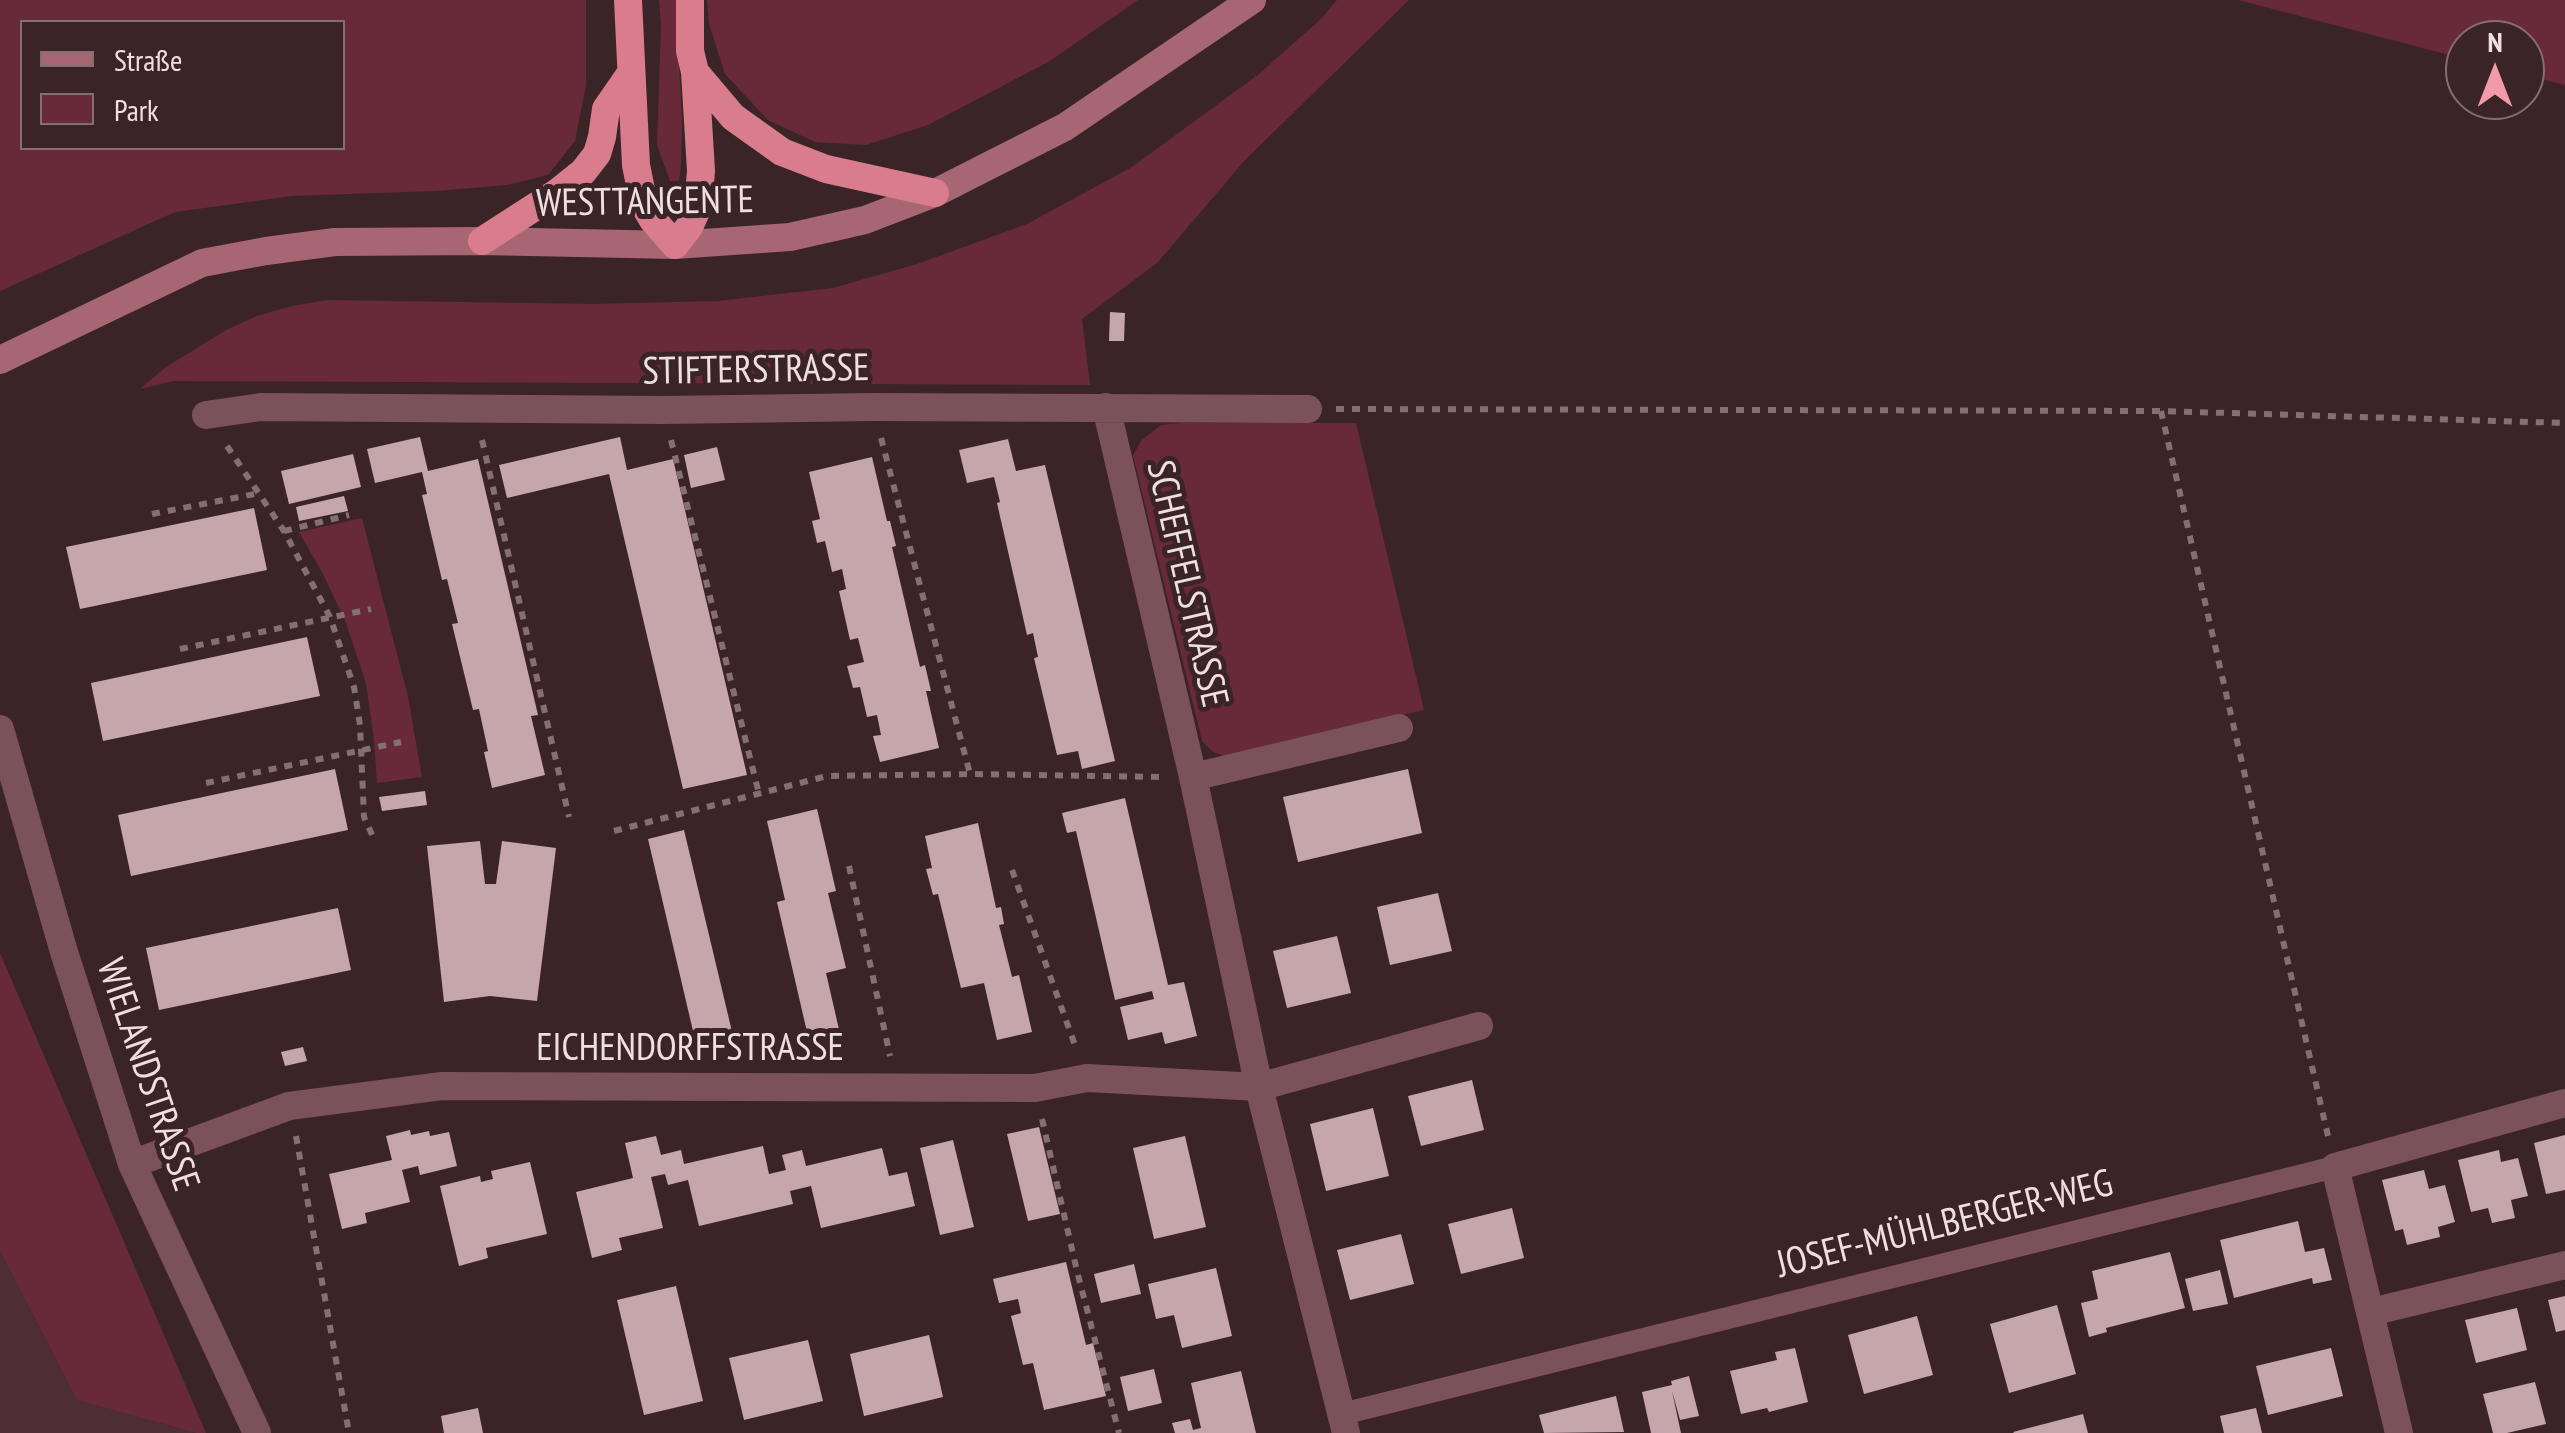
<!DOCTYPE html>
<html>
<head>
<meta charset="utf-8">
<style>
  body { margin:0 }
  #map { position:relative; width:2565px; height:1433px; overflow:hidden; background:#3b2428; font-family:"PT Sans Narrow",sans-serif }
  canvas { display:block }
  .legend { position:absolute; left:20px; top:20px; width:325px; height:130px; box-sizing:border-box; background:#3b2428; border:2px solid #836f72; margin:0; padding:12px 18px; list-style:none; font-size:30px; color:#efdfe1 }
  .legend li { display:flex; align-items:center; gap:20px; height:50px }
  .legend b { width:50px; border:2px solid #836f72 }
  .north { position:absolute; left:2445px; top:20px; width:100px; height:100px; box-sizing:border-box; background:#3b2428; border:2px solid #836f72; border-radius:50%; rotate:0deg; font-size:28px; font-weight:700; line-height:40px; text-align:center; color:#efdfe1 }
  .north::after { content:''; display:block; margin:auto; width:35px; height:45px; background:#f39aaa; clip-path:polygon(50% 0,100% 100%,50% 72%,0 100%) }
</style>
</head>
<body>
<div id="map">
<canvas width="2565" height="1433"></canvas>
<ul class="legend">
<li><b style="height:12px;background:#a66672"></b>Straße</li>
<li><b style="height:28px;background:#682a38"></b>Park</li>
</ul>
<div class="north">N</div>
</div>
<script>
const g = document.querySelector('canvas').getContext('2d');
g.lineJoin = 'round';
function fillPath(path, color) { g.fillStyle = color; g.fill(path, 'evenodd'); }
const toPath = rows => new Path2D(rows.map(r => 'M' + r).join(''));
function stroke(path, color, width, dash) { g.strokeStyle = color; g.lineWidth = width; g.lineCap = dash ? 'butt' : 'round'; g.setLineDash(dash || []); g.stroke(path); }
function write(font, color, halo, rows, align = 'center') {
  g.font = font + ' "PT Sans Narrow",sans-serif'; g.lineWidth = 10; g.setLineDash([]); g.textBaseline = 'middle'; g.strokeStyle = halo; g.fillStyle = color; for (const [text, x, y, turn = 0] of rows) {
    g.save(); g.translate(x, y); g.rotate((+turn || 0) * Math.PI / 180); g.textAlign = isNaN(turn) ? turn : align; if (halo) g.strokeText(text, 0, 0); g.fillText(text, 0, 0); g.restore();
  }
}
fillPath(toPath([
  [0,1251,77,1400,196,1433,0,1433]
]), '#4c2e34');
fillPath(toPath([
  [0,0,586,0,586,85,575,141,548,175,507,185,436,191,292,196,175,212,0,291],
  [22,22,342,22,342,148,22,148],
  [659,0,676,0,682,123,681,165,679,181,670,181,657,145,661,27],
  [707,0,1138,0,1050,61,928,125,866,145,815,142,768,120,725,74,709,24],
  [1337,0,1409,0,1246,159,1157,263,1082,319,1090,385,173,381,140,389,166,367,228,329,257,316,292,306,328,300,593,304,718,301,833,288,917,264,1027,224,1132,167,1259,74,1321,19],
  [2238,0,2565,0,2565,85,2525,75,2525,40,2465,40,2465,59],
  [1182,423,1356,423,1424,710,1224,756,1213,752,1202,741,1133,455,1142,440,1161,425],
  [362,518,408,697,422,777,377,783,374,739,366,683,346,623,323,574,299,532],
  [0,953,206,1433,196,1433,77,1400,0,1251]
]), '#682a38');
fillPath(toPath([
  [1110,312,1125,313,1124,341,1109,341],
  [420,437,428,471,478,459,538,715,531,716,545,775,492,788,484,752,488,751,479,709,473,710,452,624,458,623,447,579,442,580,422,495,427,494,422,472,375,483,367,449],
  [620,437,627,470,673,459,747,775,683,789,609,474,507,498,499,465],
  [1008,439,1016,471,1045,465,1115,761,1082,769,1078,751,1057,755,1034,658,1038,657,1033,633,1027,635,997,503,1000,502,994,477,967,483,959,450],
  [717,447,725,480,691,488,684,455],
  [353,454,361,487,289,504,281,471],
  [872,457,887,521,890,521,896,546,892,547,920,667,925,665,931,691,926,691,939,748,880,762,873,736,881,735,877,715,867,717,860,687,853,688,847,666,864,662,858,638,850,640,839,591,846,589,842,569,832,572,825,541,817,543,812,521,820,519,809,472],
  [344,496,348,511,299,521,296,507],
  [254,508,267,570,80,609,66,547],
  [307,637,320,696,103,741,91,683],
  [335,769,348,830,131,876,118,815],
  [1408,769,1422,833,1298,862,1283,797],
  [425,791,427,805,382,811,379,797],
  [1125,798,1168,985,1184,982,1197,1036,1165,1044,1162,1032,1128,1040,1120,1007,1154,999,1152,991,1115,1000,1076,831,1067,833,1062,813],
  [817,809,836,891,828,893,846,968,826,973,841,1038,810,1045,777,902,785,900,767,821],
  [978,823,996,908,1001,907,1004,924,999,925,1012,977,1019,975,1032,1032,997,1040,984,983,961,988,938,894,933,895,926,869,932,868,925,836],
  [684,830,734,1040,697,1048,648,839],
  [480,841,485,884,496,884,502,841,556,848,537,1001,490,996,444,1002,427,846],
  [1438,893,1452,951,1390,965,1377,907],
  [338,908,351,970,159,1010,146,948],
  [1337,936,1351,993,1287,1008,1273,951],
  [303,1047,307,1061,285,1066,281,1052],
  [1472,1080,1484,1130,1421,1146,1408,1096],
  [1373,1108,1389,1176,1326,1191,1310,1124],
  [1039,1127,1060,1214,1028,1221,1007,1134],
  [410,1130,411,1135,429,1131,430,1136,449,1132,457,1166,420,1175,418,1166,402,1170,410,1202,365,1213,367,1223,342,1229,329,1174,392,1160,386,1136],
  [2565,1135,2565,1190,2546,1194,2534,1143],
  [656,1136,661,1155,681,1150,684,1164,763,1146,769,1174,786,1170,782,1155,802,1150,806,1166,882,1148,889,1176,907,1172,915,1206,821,1228,811,1186,790,1191,793,1204,699,1226,688,1180,668,1185,665,1174,651,1177,663,1228,619,1238,622,1250,592,1258,576,1192,633,1178,625,1143],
  [1185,1136,1206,1227,1154,1239,1133,1148],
  [953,1140,974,1227,940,1235,920,1148],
  [2499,1150,2501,1162,2518,1158,2528,1196,2511,1200,2515,1218,2492,1223,2488,1208,2471,1212,2458,1160],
  [530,1162,547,1234,486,1248,488,1258,459,1266,440,1186,480,1176,481,1182,493,1179,491,1171],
  [2424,1170,2429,1189,2445,1185,2455,1222,2438,1227,2440,1237,2407,1245,2403,1229,2395,1231,2382,1180],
  [1512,1208,1524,1258,1461,1274,1448,1224],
  [2298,1221,2305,1252,2324,1248,2332,1280,2313,1284,2312,1278,2234,1298,2220,1240],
  [1401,1234,1414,1284,1350,1300,1337,1250],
  [2170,1252,2185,1308,2106,1328,2107,1332,2089,1337,2081,1303,2098,1299,2092,1271],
  [1066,1262,1086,1345,1093,1343,1106,1396,1044,1410,1033,1363,1023,1365,1011,1316,1021,1313,1018,1299,999,1303,993,1279],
  [1134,1264,1141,1294,1101,1303,1094,1274],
  [1216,1268,1232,1336,1182,1348,1174,1315,1156,1319,1148,1284],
  [2220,1270,2228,1304,2193,1311,2185,1279],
  [676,1286,703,1401,644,1415,617,1300],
  [2565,1296,2565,1330,2556,1332,2548,1300],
  [2057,1305,2076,1374,2009,1393,1990,1324],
  [2517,1308,2527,1350,2476,1363,2465,1320],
  [1917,1316,1933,1375,1864,1394,1848,1335],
  [929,1335,943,1397,864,1416,850,1354],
  [808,1340,823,1401,744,1420,729,1358],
  [1795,1348,1808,1402,1769,1412,1767,1408,1741,1414,1730,1371,1777,1360,1775,1352],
  [2331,1348,2343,1396,2268,1415,2256,1366],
  [1154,1369,1162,1403,1128,1411,1120,1377],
  [1241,1371,1256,1433,1175,1433,1172,1423,1190,1419,1193,1430,1201,1428,1191,1383],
  [1689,1376,1699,1416,1680,1420,1672,1391,1681,1433,1651,1433,1642,1392,1672,1385,1671,1381],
  [2535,1382,2546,1424,2507,1433,2493,1433,2483,1394],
  [1616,1396,1624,1432,1544,1433,1539,1415],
  [478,1408,483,1433,444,1433,441,1416],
  [2256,1408,2262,1433,2224,1433,2220,1416],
  [2083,1414,2088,1433,2014,1433,2013,1432]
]), '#c4a6ab');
stroke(toPath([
  [1336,409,2161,411,2565,423],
  [2161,411,2328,1136],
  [881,438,970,774],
  [482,440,569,817],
  [671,440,759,794],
  [227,446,284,531,330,617,354,687,360,725,364,817,374,839],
  [152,514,260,493],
  [284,531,349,515],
  [180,649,371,609],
  [206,783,401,742],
  [614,831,827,776,970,774,1161,777],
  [849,866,890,1056],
  [1012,870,1076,1048],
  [1042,1119,1077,1271,1119,1433],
  [296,1136,349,1433]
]), '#847073', 6, [8, 8]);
stroke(toPath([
  [1342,1414,2335,1167]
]), '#7b5259', 22);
stroke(toPath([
  [1106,407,1193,777,1259,1087,1346,1433],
  [206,415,261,407,663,410,873,407,1308,409],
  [1193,777,1399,728],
  [132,1164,289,1106,442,1086,1035,1088,1087,1078,1259,1087,1479,1026],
  [2371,1312,2565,1265],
  [2399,1433,2335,1167,2565,1103]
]), '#7b5259', 28);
stroke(toPath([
  [0,729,64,952,132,1164,257,1433]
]), '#7b5259', 28);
stroke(toPath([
  [0,360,202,263,266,251,335,242,482,241,675,245,790,237,865,220,935,193,1065,127,1252,0]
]), '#a66672', 28);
stroke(toPath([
  [628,0,636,165,644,205,653,220,675,245,689,227,698,207,701,171,695,72,690,51,690,0],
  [695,72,733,117,782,152,826,169,935,193],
  [482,241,558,192,583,172,597,154,602,137,606,109,631,73]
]), '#d87c8e', 28);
write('38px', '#efdfe1', '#3b2428', [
  ["WESTTANGENTE",645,203,-1],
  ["STIFTERSTRASSE",756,371,-1],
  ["SCHEFFELSTRASSE",1186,584,77],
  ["EICHENDORFFSTRASSE",690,1049],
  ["WIELANDSTRASSE",147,1075,71],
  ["JOSEF-MÜHLBERGER-WEG",1945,1225,-14]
]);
</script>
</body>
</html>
